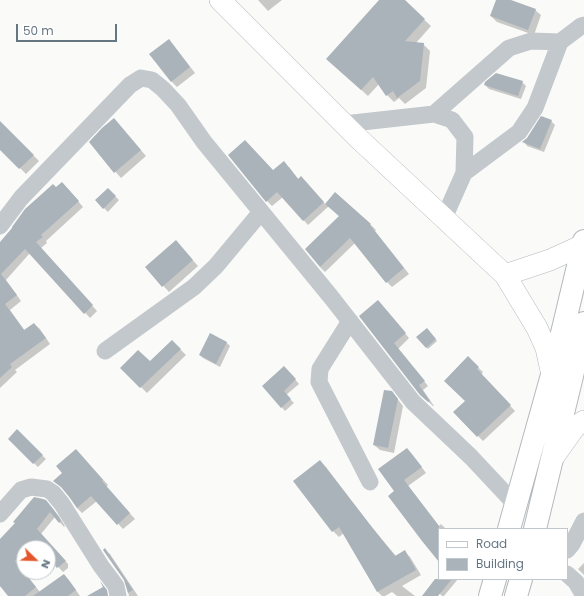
<!DOCTYPE html>
<html>
<head>
<meta charset="utf-8">
<style>
  body { margin:0 }
  #map { position:relative; width:584px; height:596px; overflow:hidden; background:#fafaf8; font-family:Poppins,sans-serif }
  canvas { display:block }
  .legend { position:absolute; left:438px; top:528px; width:130px; height:52px; box-sizing:border-box; background:#fff; border:1px solid #c1c8cd; margin:0; padding:5px 7px; list-style:none; font-size:12px; color:#657683 }
  .legend li { display:flex; align-items:center; gap:8px; height:20px }
  .legend b { width:20px; border:1px solid #c1c8cd }
  .north { position:absolute; left:16px; top:540px; width:40px; height:40px; box-sizing:border-box; background:#fff; border:1px solid #c1c8cd; border-radius:50%; rotate:113deg; font-size:11px; font-weight:700; line-height:16px; text-align:center; color:#657683 }
  .north::after { content:''; display:block; margin:auto; width:14px; height:18px; background:#e4572e; clip-path:polygon(50% 0,100% 100%,50% 72%,0 100%) }
  .scale { position:absolute; left:16px; top:24px; width:101px; height:18px; box-sizing:border-box; border:2px solid #657683; border-top:0; padding-left:5px; font-size:12px; line-height:14px; white-space:nowrap; color:#657683; -webkit-text-stroke:3px #fff; paint-order:stroke }
</style>
</head>
<body>
<div id="map">
<canvas width="584" height="596"></canvas>
<ul class="legend">
<li><b style="height:5px;background:#fff"></b>Road</li>
<li><b style="height:11px;background:#aab3b9"></b>Building</li>
</ul>
<div class="north">N</div>
<div class="scale">50 m</div>
</div>
<script>
const g = document.querySelector('canvas').getContext('2d');
g.lineJoin = 'round';
function fillPath(path, color) { g.fillStyle = color; g.fill(path, 'evenodd'); }
const toPath = rows => new Path2D(rows.map(r => 'M' + r).join(''));
function stroke(path, color, width, dash) { g.strokeStyle = color; g.lineWidth = width; g.lineCap = dash ? 'butt' : 'round'; g.setLineDash(dash || []); g.stroke(path); }
fillPath(toPath([
  [258,0,282,0,268,11],
  [380,0,403,0,431,26,416,43,423,44,430,51,426,88,405,104,399,98,394,102,387,95,379,84,368,96,334,65],
  [497,0,508,0,535,10,541,15,534,35,497,22,491,16],
  [169,40,174,46,195,73,177,87,172,82,151,54],
  [522,82,526,86,521,99,489,89,485,85],
  [551,121,555,125,544,152,527,146,524,142],
  [1,123,39,161,26,174,0,148,0,124],
  [119,125,146,156,121,178,105,160],
  [289,167,299,180,306,183,326,205,335,194,371,225,376,230,375,231,409,274,392,287,387,282,355,243,325,272,320,267,340,217,329,206,308,225,283,197,272,206,267,201,273,171],
  [67,188,83,207,46,241,47,243,41,248,97,311,90,318,30,253,6,280,21,301,10,310,25,331,34,324,40,329,50,344,15,370,17,372,0,388,0,243,56,189],
  [108,189,119,200,108,212,96,200],
  [181,247,198,266,169,292,146,267],
  [382,306,409,338,398,349,428,386,423,390,434,406,433,406,421,395,360,317],
  [427,329,437,341,428,349,418,337],
  [210,334,227,343,230,346,220,367,203,358,200,355],
  [172,341,186,355,147,393,122,368,150,363],
  [468,358,483,372,481,375,515,411,483,441,478,436,466,401],
  [288,371,299,384,286,395,294,403,285,411,263,386],
  [392,392,403,406,394,453,380,450,374,445],
  [17,431,46,459,38,467,9,439],
  [407,449,412,454,426,473,408,486,439,526,441,524,446,529,439,529,439,560,395,491],
  [81,455,108,485,106,487,135,519,123,529,97,501,82,513,77,508,65,490,54,481,64,473],
  [320,461,326,467,373,529,396,556,405,552,410,557,421,575,402,586,415,596,397,596,392,592,385,596,382,596,378,592,344,533,339,537,333,531,295,481],
  [51,507,59,516,65,526,64,527,55,517,41,534,68,564,68,568,63,572,48,556,48,548,41,548,38,546,36,548,24,548,24,561,19,566,40,592,64,575,69,580,80,596,9,596,1,586,0,587,0,540],
  [105,550,110,554,138,596,129,596,125,580],
  [584,563,584,575,578,569],
  [443,579,458,579,444,596,442,596,440,594]
]), '#0003');
fillPath(toPath([
  [379,0,405,0,425,19,405,41,424,43,420,81,397,98,393,91,386,96,373,77,361,90,326,59],
  [496,0,511,0,536,9,528,30,490,16],
  [169,39,190,67,171,82,149,54],
  [496,73,523,81,518,96,484,85,485,82],
  [541,116,552,120,540,149,522,142,527,138],
  [114,118,141,150,114,173,89,142,102,128],
  [0,121,34,155,19,169,0,150],
  [245,140,273,170,284,161,298,179,301,176,324,202,303,221,277,192,266,202,228,155],
  [62,182,79,201,41,235,43,237,36,242,93,305,84,314,25,249,1,274,17,295,5,304,24,330,34,323,46,338,10,364,12,367,0,378,0,242,12,228,12,227,25,209,53,184,56,187],
  [108,188,116,196,103,209,95,200],
  [335,192,371,224,370,225,404,268,386,283,350,238,320,267,305,249,339,216,325,204],
  [176,240,193,260,162,287,145,267],
  [378,300,406,333,394,343,425,381,419,385,430,401,428,402,420,395,359,316],
  [427,328,436,339,426,348,416,337],
  [210,333,227,342,216,364,199,355],
  [172,340,181,349,140,388,120,368,138,350,150,361],
  [468,356,479,367,477,369,511,405,477,437,453,412,465,401,444,381],
  [284,366,296,379,284,391,291,399,281,408,262,386],
  [384,390,392,391,398,399,388,448,373,445],
  [17,429,43,455,33,464,8,439],
  [407,448,422,467,404,480,439,526,439,562,422,541,388,496,394,491,378,469],
  [76,449,103,480,102,481,130,513,117,525,91,496,77,508,70,498,61,487,53,481,62,473,56,466],
  [320,460,368,522,395,556,405,550,416,570,377,592,339,527,332,532,293,481],
  [34,497,43,499,46,500,54,510,61,521,59,523,50,512,37,529,66,561,57,568,48,558,48,548,39,548,33,541,27,548,24,548,24,551,15,561,36,587,25,596,8,596,0,586,0,539,15,523,13,522],
  [105,548,133,590,128,593,124,580,103,550],
  [64,574,76,590,68,596,33,596],
  [435,579,452,579,438,596,422,596],
  [100,581,107,590,108,596,87,596,103,587]
]), '#aab3b9');
const major = toPath([
  [220,0,357,137,505,275,537,328,546,348,552,375],
  [505,275,550,260,583,245],
  [553,458,575,427,584,421]
]);
const highway = toPath([
  [509,529,552,375,584,241],
  [535,529,572,376,584,323],
  [490,596,495,579],
  [516,596,521,579]
]);
stroke(major, '#b5babe', 22);
stroke(highway, '#b4b9bd', 24);
stroke(toPath([
  [434,114,509,48,531,41,560,42],
  [344,124,434,114,452,120,465,137,464,173,444,218],
  [464,173,519,132,535,108,560,42,581,26,584,25],
  [0,226,21,198,130,85,141,78,152,80,163,89,178,105,204,142,331,297,413,402,471,457,516,505],
  [350,321,320,369,319,382,370,482],
  [105,351,194,287,216,266,261,212],
  [0,514,21,490,31,487,47,489,53,493,62,504,101,566,116,586,118,596],
  [567,550,572,544,584,521],
  [567,574,576,582,584,596]
]), '#c3c8cc', 17);
stroke(major, '#fff', 21);
stroke(highway, '#fff', 22);
</script>
</body>
</html>
